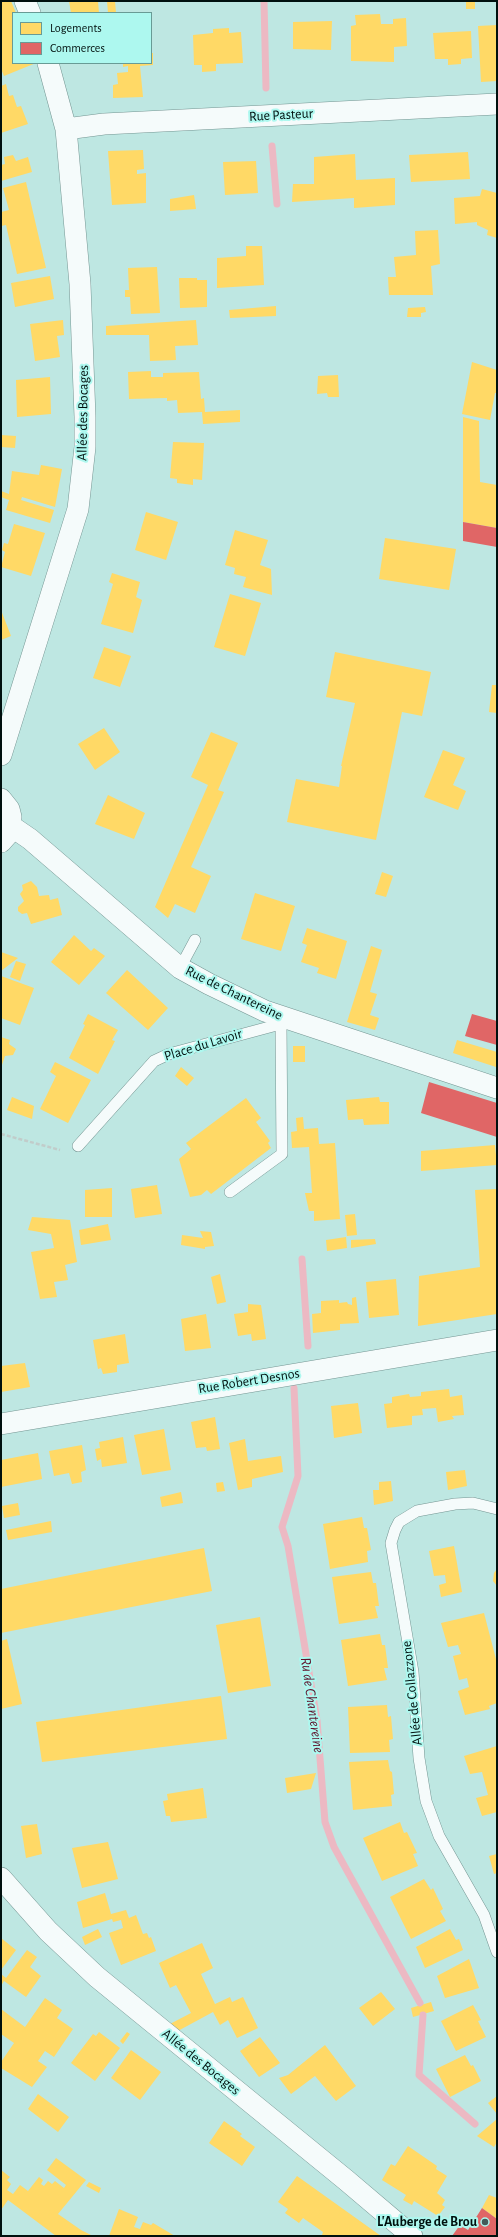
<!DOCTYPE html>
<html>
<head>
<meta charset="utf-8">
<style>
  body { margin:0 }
  #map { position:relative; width:498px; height:2237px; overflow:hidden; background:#bee7e2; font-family:"Alegreya Sans",sans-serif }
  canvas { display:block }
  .frame { position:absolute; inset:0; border:2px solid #00100e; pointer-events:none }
  .legend { position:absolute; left:12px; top:12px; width:140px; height:52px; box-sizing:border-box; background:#adf8ef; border:1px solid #689b95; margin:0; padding:5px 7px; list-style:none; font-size:12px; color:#00100e }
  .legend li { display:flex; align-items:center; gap:8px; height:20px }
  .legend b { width:20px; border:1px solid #689b95 }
</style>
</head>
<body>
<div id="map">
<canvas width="498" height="2237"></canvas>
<div class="frame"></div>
<ul class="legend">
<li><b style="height:11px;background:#ffd966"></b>Logements</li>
<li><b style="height:11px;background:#e06666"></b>Commerces</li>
</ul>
</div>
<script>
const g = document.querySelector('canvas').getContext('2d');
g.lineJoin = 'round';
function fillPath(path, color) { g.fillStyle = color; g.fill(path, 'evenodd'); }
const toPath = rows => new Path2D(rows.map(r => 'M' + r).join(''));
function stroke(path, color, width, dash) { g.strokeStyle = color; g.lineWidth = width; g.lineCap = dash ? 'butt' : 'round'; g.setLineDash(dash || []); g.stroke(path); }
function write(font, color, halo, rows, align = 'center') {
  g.font = font + ' "Alegreya Sans",sans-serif'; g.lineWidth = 4; g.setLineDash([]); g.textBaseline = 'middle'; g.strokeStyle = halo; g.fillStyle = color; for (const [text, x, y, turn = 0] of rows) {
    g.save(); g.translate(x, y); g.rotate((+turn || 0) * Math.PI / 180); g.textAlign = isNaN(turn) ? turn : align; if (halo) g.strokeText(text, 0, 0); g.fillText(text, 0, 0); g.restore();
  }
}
fillPath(toPath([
  [1,1,11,1,16,13,13,13,13,63,36,63,4,76,1,69],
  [69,1,98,1,99,13,71,13],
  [107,1,115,1,116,13,108,13],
  [466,1,475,1,475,9,466,9],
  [380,14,381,24,393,24,393,19,406,18,407,46,394,47,394,62,351,61,351,26,356,25,355,15],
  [332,21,331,50,293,49,293,22],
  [497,25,497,81,481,82,478,26],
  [229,28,229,33,241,32,243,63,216,64,216,71,202,72,202,65,194,65,193,35,213,33,213,29],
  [471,31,472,58,461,59,461,64,448,65,448,59,435,59,433,33],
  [151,53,153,53,153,65,140,66,143,97,113,98,113,85,118,84,117,73,128,72,128,66,123,67,123,63,151,63],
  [6,84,9,96,13,95,17,107,21,106,28,124,1,133,1,86],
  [143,150,144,169,137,170,137,174,146,173,146,203,112,205,108,151],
  [468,152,470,179,411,182,409,155],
  [355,154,356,180,395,178,395,205,354,208,354,198,292,202,293,184,314,184,314,157],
  [13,155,16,161,28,157,32,172,1,181,1,165,5,164,4,157],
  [256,161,258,193,225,195,223,162],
  [26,182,46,268,17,274,6,225,1,226,1,212,9,210,3,188],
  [482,189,497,193,497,238,487,235,488,230,477,225,477,222,455,224,454,198,480,196],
  [194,195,196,209,170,211,170,199],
  [438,230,440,264,431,266,433,295,389,295,388,277,396,277,394,257,416,255,415,231],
  [246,246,262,246,264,285,217,288,217,258,246,256],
  [157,267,160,313,131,314,130,297,125,297,125,290,129,290,128,268],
  [50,276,54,299,15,307,11,283],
  [179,278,197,278,197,280,207,280,207,307,180,308],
  [276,306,276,316,230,318,229,310],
  [425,307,426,312,421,313,421,317,407,317,408,308],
  [63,320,64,335,57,336,60,357,35,361,30,324],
  [196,320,198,345,175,346,176,360,150,361,149,335,106,335,106,326],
  [472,362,497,370,497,393,495,393,490,420,462,414],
  [151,371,151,377,163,377,163,373,199,372,201,399,204,398,205,412,240,410,240,422,203,424,202,412,178,413,177,400,167,401,167,398,129,399,128,372],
  [338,375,339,397,328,397,327,393,317,394,318,376],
  [50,377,51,414,17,417,16,380],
  [463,417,479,421,480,482,497,485,497,528,463,522],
  [1,435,16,436,15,448,1,447],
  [173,442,204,443,202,480,193,479,193,485,177,483,177,479,170,478],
  [41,465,62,469,55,507,22,497,21,500,54,510,50,523,6,510,9,500,1,497,1,491,9,494,12,471,39,475],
  [146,512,178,522,166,560,135,550],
  [14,524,45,533,31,576,1,567,5,552,2,550,4,543,8,544],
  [235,530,268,540,260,565,271,569,272,595,243,587,246,577,234,574,235,568,225,565],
  [385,538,456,549,449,590,379,579],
  [112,573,140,582,136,597,142,600,133,633,101,624,113,584,109,582],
  [230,594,261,603,245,656,214,647],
  [1,610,11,636,1,640],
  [104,647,131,656,120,687,93,678],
  [335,652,431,672,422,716,402,712,376,840,287,822,296,779,339,787,342,766,341,766,355,703,326,697],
  [492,685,497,685,497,713,489,712],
  [104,728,120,752,95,770,78,744],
  [211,732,238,743,218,790,224,792,191,867,211,876,195,913,175,904,168,918,155,907,208,785,191,777],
  [443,750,465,758,453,785,466,791,458,810,424,797],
  [108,795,145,813,134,839,95,824],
  [382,872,393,876,386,897,375,894],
  [31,881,37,887,39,896,49,895,50,900,58,898,62,915,31,924,27,913,22,914,18,911,18,907,24,901,20,894,23,890,22,885],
  [255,893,295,906,281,951,241,939],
  [307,928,347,941,336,979,317,973,319,968,301,962,307,945,302,943],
  [74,935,91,951,94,948,105,956,79,985,51,962],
  [371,946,382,950,370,992,377,994,370,1015,379,1018,375,1030,347,1022],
  [1,952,18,958,1,971],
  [16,961,26,964,20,981,10,977],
  [127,970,168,1008,148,1030,106,993],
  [1,976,34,988,20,1025,1,1018],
  [88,1014,118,1030,112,1040,115,1041,98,1074,69,1058,85,1025,83,1024],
  [1,1037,10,1040,9,1044,16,1049,13,1055,5,1056,1,1068],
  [457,1040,497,1052,496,1067,453,1053],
  [293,1046,305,1046,305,1062,293,1062],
  [55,1062,91,1080,68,1123,40,1109,56,1076,50,1072],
  [181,1067,194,1078,187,1086,175,1076],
  [12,1097,34,1106,32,1119,7,1110],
  [379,1097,380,1102,389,1102,389,1124,364,1125,363,1119,348,1120,346,1100],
  [246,1098,261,1118,256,1122,270,1141,268,1143,271,1148,211,1194,207,1190,201,1195,190,1197,179,1159,191,1149,186,1143],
  [303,1117,304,1129,318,1128,319,1144,335,1143,340,1219,314,1221,314,1211,309,1211,305,1193,312,1193,309,1147,292,1148,291,1132,297,1131,296,1118],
  [495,1145,497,1165,421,1171,421,1151],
  [157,1185,162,1214,135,1218,131,1189],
  [112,1188,112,1217,85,1217,85,1190],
  [497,1189,497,1314,418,1326,419,1276,480,1267,475,1190],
  [355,1214,357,1235,347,1236,345,1215],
  [32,1217,70,1220,77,1262,65,1265,68,1280,54,1282,57,1297,40,1299,31,1252,54,1248,51,1234,28,1230],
  [108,1224,111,1240,81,1245,79,1230],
  [200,1231,211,1232,214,1246,205,1247,205,1249,181,1245,182,1235,203,1238],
  [346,1237,347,1248,327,1251,326,1240],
  [375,1239,376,1244,351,1248,351,1240],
  [220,1274,226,1302,217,1304,211,1277],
  [396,1279,399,1315,369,1318,366,1282],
  [356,1297,359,1323,340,1324,340,1330,313,1333,312,1314,321,1313,321,1301,339,1300,339,1303,347,1302,348,1304,352,1305,352,1298],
  [248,1304,261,1305,266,1339,252,1341,251,1334,238,1336,234,1314,248,1312],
  [206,1314,211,1348,185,1351,181,1319],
  [125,1334,129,1363,117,1365,117,1372,103,1374,101,1368,98,1369,93,1340],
  [25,1363,30,1387,1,1392,1,1366],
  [449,1389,450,1397,462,1395,464,1415,452,1416,454,1419,438,1422,436,1408,422,1409,423,1415,412,1416,412,1425,387,1428,384,1404,392,1403,392,1397,409,1394,410,1397,421,1396,421,1392],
  [358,1403,362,1433,334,1438,331,1406],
  [215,1417,220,1449,207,1451,206,1447,196,1448,191,1422],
  [164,1429,171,1470,142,1475,134,1435],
  [123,1437,127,1463,102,1467,101,1459,97,1461,95,1449,100,1448,99,1442],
  [245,1439,248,1461,281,1456,283,1472,252,1479,252,1487,238,1490,229,1443],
  [82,1445,86,1470,81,1472,82,1482,72,1484,69,1473,54,1476,49,1451],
  [38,1453,42,1479,1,1487,1,1460],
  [465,1470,467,1486,448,1490,446,1472],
  [391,1481,393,1501,374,1505,373,1490,379,1490,379,1482],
  [223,1482,225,1491,217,1492,216,1483],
  [181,1492,183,1503,162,1507,160,1497],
  [18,1503,20,1515,4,1518,2,1506],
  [362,1517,364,1528,367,1528,371,1550,367,1551,368,1562,330,1569,323,1524],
  [51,1521,52,1532,8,1540,6,1530],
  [454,1546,462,1592,441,1597,439,1585,446,1583,445,1575,434,1576,429,1551],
  [204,1548,212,1591,1,1633,1,1589],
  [497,1569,497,1586,493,1581,494,1573],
  [371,1572,373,1583,376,1583,379,1606,375,1606,378,1618,339,1624,332,1577],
  [484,1613,497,1663,497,1703,489,1706,490,1709,465,1715,458,1691,469,1687,467,1678,459,1680,453,1656,461,1654,458,1645,448,1647,441,1623],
  [260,1617,271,1686,228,1693,216,1625],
  [380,1634,382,1645,385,1645,388,1668,384,1668,387,1680,348,1686,341,1640],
  [7,1639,22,1704,1,1709,1,1641],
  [221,1696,227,1739,42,1762,36,1722],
  [387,1705,388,1717,391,1716,392,1728,393,1739,389,1740,390,1752,350,1753,348,1707],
  [497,1746,497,1812,482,1816,476,1798,488,1795,482,1772,470,1774,464,1756],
  [388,1760,390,1771,392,1772,394,1794,391,1795,392,1806,353,1810,349,1762],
  [316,1773,311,1789,287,1793,285,1778],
  [203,1788,207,1818,171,1822,170,1816,166,1816,163,1801,168,1800,167,1794],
  [400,1822,404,1833,407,1832,417,1853,413,1854,418,1866,382,1881,363,1838],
  [37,1824,42,1854,26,1858,21,1826],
  [108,1842,118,1879,82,1888,72,1848],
  [497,1854,497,1873,494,1874,489,1856],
  [424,1879,431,1890,433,1888,443,1909,440,1911,446,1921,411,1939,390,1897],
  [105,1893,111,1914,126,1910,129,1918,136,1915,143,1934,147,1933,149,1938,151,1937,156,1951,121,1965,109,1933,123,1928,121,1920,113,1922,112,1919,83,1928,77,1902],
  [98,1929,102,1937,85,1945,82,1937],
  [450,1929,456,1940,459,1939,463,1950,425,1968,416,1947],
  [1,1938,16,1950,1,1970],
  [202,1943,213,1968,201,1974,215,2004,230,1997,232,2002,243,1997,258,2028,237,2038,228,2020,220,2025,213,2012,176,2032,168,2025,191,2013,176,1985,170,1988,159,1963],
  [27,1950,37,1957,30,1967,41,1976,26,1997,4,1981,1,1986,1,1974,6,1978],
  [469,1959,479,1988,445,1998,437,1976],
  [381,1992,395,2009,373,2026,359,2008],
  [45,1998,62,2010,57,2018,73,2029,54,2057,45,2051,38,2061,47,2067,32,2087,1,2068,1,2062,14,2043,1,2034,1,2009,25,2027],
  [431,2002,434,2011,413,2017,411,2008],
  [473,2005,481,2020,478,2021,486,2037,456,2051,441,2021],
  [99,2032,120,2048,95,2081,71,2063,93,2034,96,2036],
  [127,2032,130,2034,123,2044,120,2041],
  [260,2037,280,2063,259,2077,240,2051],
  [325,2045,356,2086,336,2101,315,2076,291,2094,279,2078,288,2075],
  [131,2050,161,2072,140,2100,111,2078],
  [465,2055,471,2066,473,2065,481,2081,450,2097,436,2069],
  [38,2094,69,2117,58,2132,28,2109],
  [497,2096,497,2114,488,2103],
  [497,2119,497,2142,494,2147,477,2136],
  [224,2121,242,2134,240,2136,255,2147,242,2166,209,2143],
  [408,2146,437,2166,436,2169,447,2176,437,2193,445,2200,442,2205,445,2207,438,2216,414,2201,412,2205,403,2200,406,2195,382,2180,391,2164,395,2166],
  [56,2158,86,2180,58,2214,81,2230,93,2236,56,2236,8,2200,1,2210,1,2170,10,2177,7,2180,11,2184,7,2190,13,2194,20,2185,28,2191,39,2177,43,2180,41,2184,44,2186,48,2181,52,2184,55,2181,64,2188,66,2185,47,2170],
  [297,2176,381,2236,324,2236,322,2235,323,2232,303,2218,299,2223,285,2213,288,2209,278,2202],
  [89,2182,101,2188,99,2193,86,2186],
  [489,2195,497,2198,497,2219,482,2208],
  [119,2209,138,2217,134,2227,140,2229,143,2222,151,2225,153,2223,175,2236,109,2236]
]), '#ffd966');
fillPath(toPath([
  [463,522,497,528,497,547,463,541],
  [472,1014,497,1021,497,1045,465,1036],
  [429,1082,497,1103,497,1137,421,1113],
  [482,2208,497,2219,497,2236,452,2236,460,2225,468,2230]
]), '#e06666');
stroke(toPath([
  [264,1,266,88],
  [272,146,277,204],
  [302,1259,308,1346],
  [294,1388,298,1476,282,1527,288,1546,317,1720,325,1822,334,1847,420,2003],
  [423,2015,419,2075,475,2124]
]), '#ecb9c3', 7);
const lane = toPath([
  [180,968,195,940],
  [78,1146,154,1061,169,1054,288,1022],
  [230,1192,282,1154,281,1024],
  [497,1509,473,1503,455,1504,417,1511,399,1522,395,1530,391,1543,413,1672,419,1758,426,1801,439,1836,484,1915,497,1952]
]);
const street = toPath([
  [25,1,30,13],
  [66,129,104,124,497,104],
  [1,755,78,509,85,447,85,417,80,284,66,129,48,63],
  [1,799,9,809,11,817,9,833,1,842],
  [11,826,30,839,180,968,209,984,265,1011,497,1088],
  [1,1424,497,1340],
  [1,1878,48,1931,97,1977,346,2180,412,2236]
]);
stroke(lane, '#749592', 12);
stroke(street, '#749592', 22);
stroke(toPath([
  [1,1134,60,1150]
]), '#c1ccca', 2.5, [4, 2]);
stroke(lane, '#f5fbfb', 11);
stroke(street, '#f5fbfb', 21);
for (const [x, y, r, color] of [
  [485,2222,4,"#425b58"]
]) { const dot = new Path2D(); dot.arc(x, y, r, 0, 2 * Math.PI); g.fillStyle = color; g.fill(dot); stroke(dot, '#adf8ef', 1.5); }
write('14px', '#00100e', '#adf8ef', [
  ["Rue Pasteur",281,115,-3],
  ["Allée des Bocages",83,413,-89],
  ["Rue de Chantereine",234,993,26],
  ["Place du Lavoir",203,1045,-17],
  ["Rue Robert Desnos",249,1381,-9],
  ["Allée de Collazzone",412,1693,-96],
  ["Allée des Bocages",201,2062,39]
]);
write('bold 14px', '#00100e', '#adf8ef', [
  ["L'Auberge de Brou",477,2222]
], 'right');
write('italic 15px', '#5f112a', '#adf8ef', [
  ["Ru de Chantereine",312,1705,82]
]);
</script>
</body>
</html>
